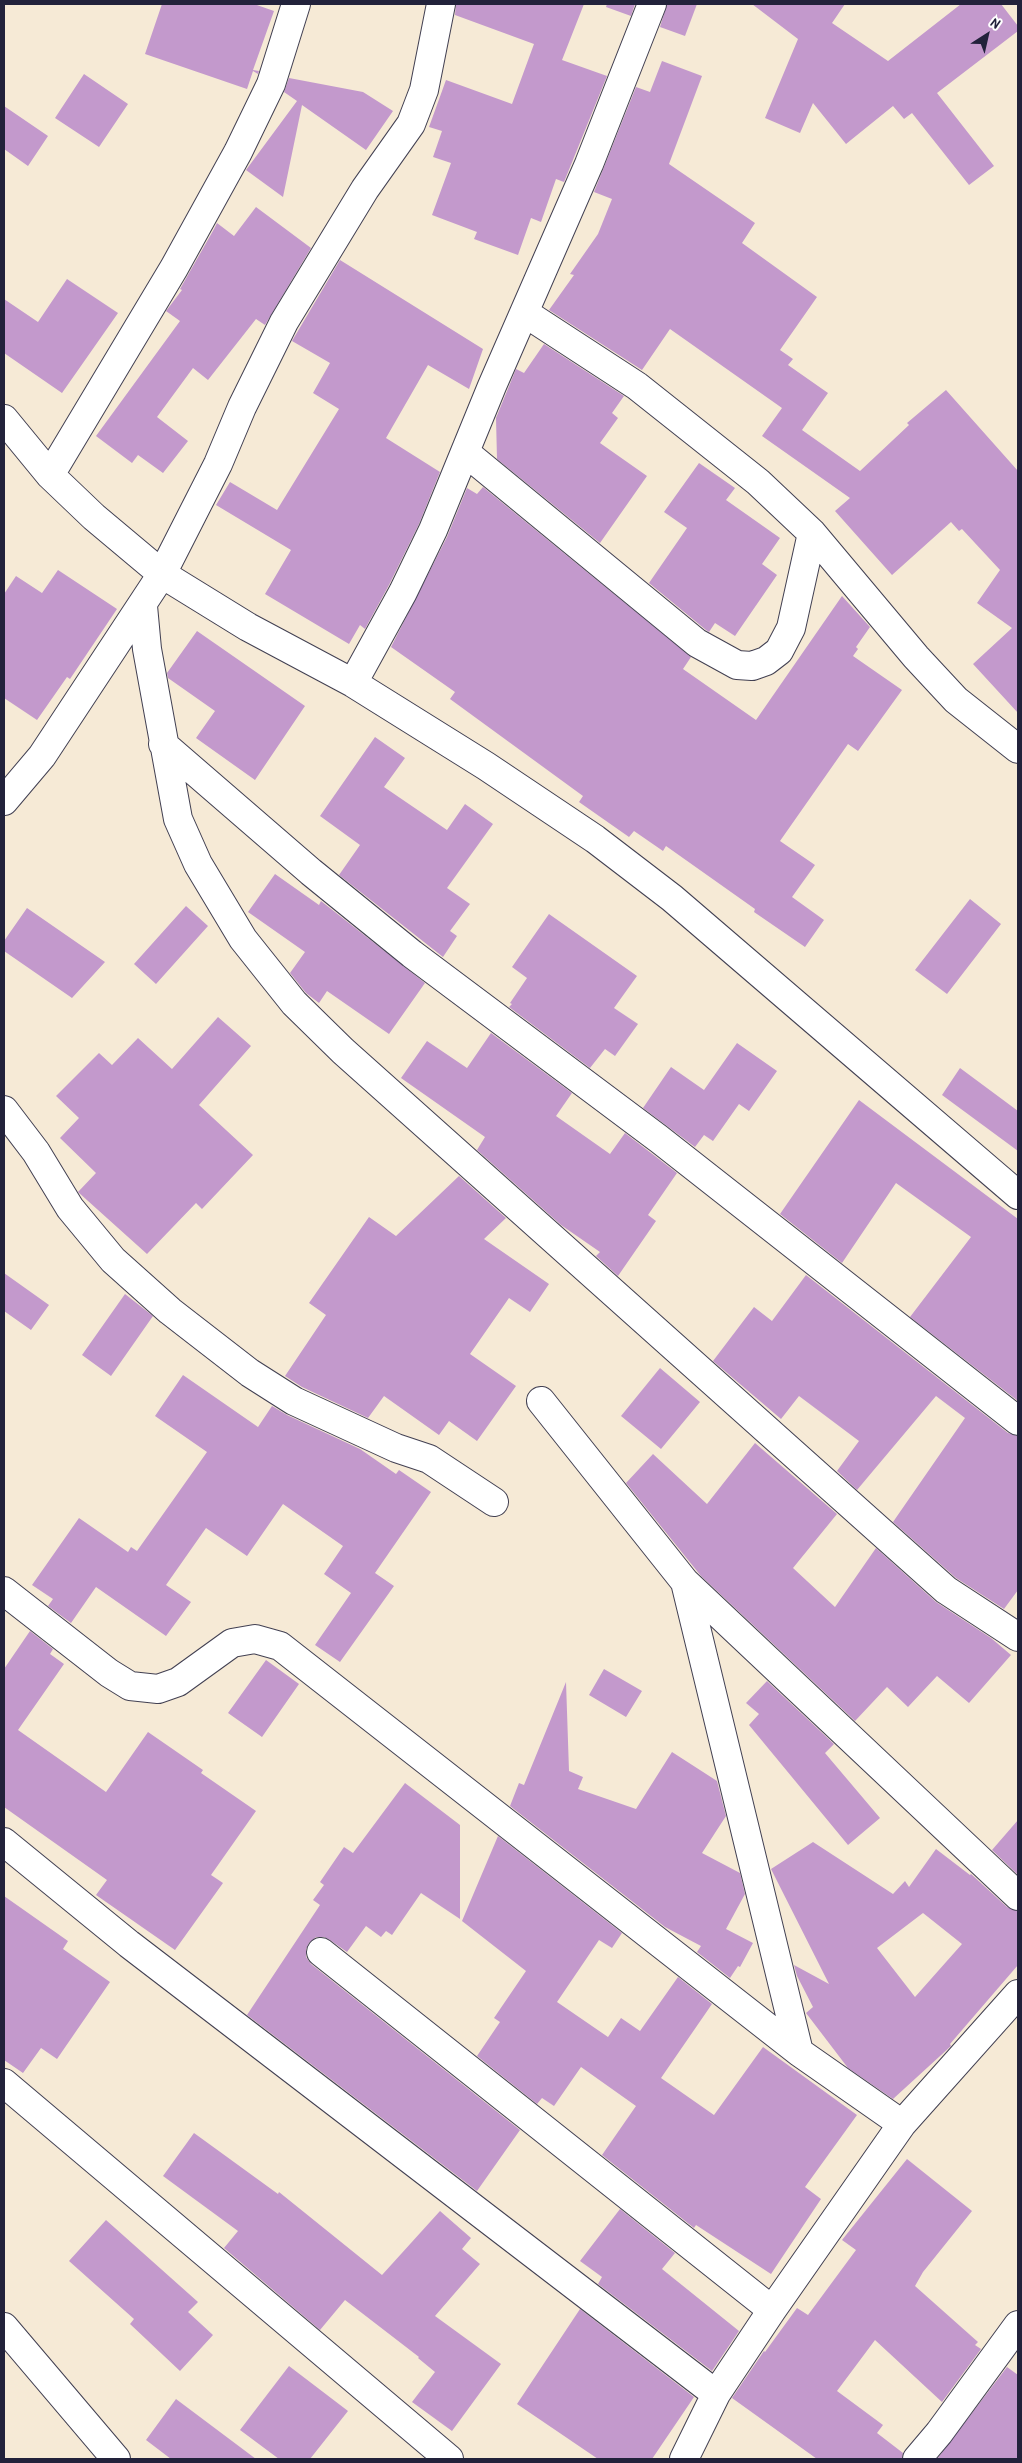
<!DOCTYPE html>
<html>
<head>
<meta charset="utf-8">
<style>
  body { margin:0 }
  #map { position:relative; width:1022px; height:2463px; overflow:hidden; background:#f6ead6; font-family:"Patrick Hand",sans-serif }
  canvas { display:block }
  .frame { position:absolute; inset:0; border:5px solid #22223b; pointer-events:none }
  .north { position:absolute; left:962px; top:10px; width:50px; height:50px; -webkit-text-stroke:4px #fff; paint-order:stroke; rotate:35deg; font-size:14px; font-weight:700; line-height:20px; text-align:center; color:#22223b }
  .north::after { content:''; display:block; margin:auto; width:18px; height:22px; background:#22223b; clip-path:polygon(50% 0,100% 100%,50% 72%,0 100%) }
</style>
</head>
<body>
<div id="map">
<canvas width="1022" height="2463"></canvas>
<div class="frame"></div>
<div class="north">N</div>
</div>
<script>
const g = document.querySelector('canvas').getContext('2d');
g.lineJoin = 'round';
function fillPath(path, color) { g.fillStyle = color; g.fill(path, 'evenodd'); }
const toPath = rows => new Path2D(rows.map(r => 'M' + r).join(''));
function stroke(path, color, width, dash) { g.strokeStyle = color; g.lineWidth = width; g.lineCap = dash ? 'butt' : 'round'; g.setLineDash(dash || []); g.stroke(path); }
fillPath(toPath([
  [162,4,254,4,274,11,253,70,259,71,258,74,253,71,247,89,145,54],
  [456,4,584,4,562,60,607,76,564,182,556,179,541,222,531,218,518,255,474,239,477,232,432,215,451,163,433,157,442,131,429,127,446,80,512,104,534,44,455,15],
  [607,4,635,4,631,16,606,7],
  [667,4,697,4,685,36,660,27],
  [752,4,845,4,832,23,888,61,961,4,1001,4,1018,26,1018,31,937,93,994,166,969,185,912,113,904,119,893,106,846,144,813,103,800,133,765,118,798,39],
  [662,61,702,76,669,164,755,223,742,243,817,297,780,350,793,359,788,365,828,393,802,430,860,471,909,425,907,423,946,390,1018,471,1018,713,973,664,1012,628,977,603,1000,570,962,529,959,531,951,522,892,575,835,511,850,498,762,436,782,408,670,329,642,370,549,310,574,275,570,274,598,234,612,199,594,192,636,87,650,92],
  [84,74,128,104,99,147,55,118],
  [289,78,363,92,393,111,366,150,302,105,283,197,246,170,297,101,284,92],
  [4,106,48,136,28,166,4,149],
  [256,207,311,248,265,325,256,319,208,380,193,368,157,417,188,441,163,473,138,455,132,463,96,436,180,321,166,311,182,290,180,289,214,229,217,223,234,236],
  [340,260,483,349,469,389,428,365,386,438,440,472,419,524,389,585,365,629,360,625,349,644,265,594,291,550,216,505,230,482,277,510,339,409,313,393,330,363,292,341],
  [67,279,118,313,62,393,4,353,4,299,38,322],
  [544,344,624,396,612,413,618,418,600,443,647,476,600,543,497,459,496,418,516,369,524,373],
  [699,463,735,488,726,500,780,538,762,564,777,575,735,636,715,623,709,632,706,630,649,583,687,528,664,512],
  [483,487,691,657,683,669,756,720,842,596,870,627,856,647,858,649,853,656,902,690,858,751,848,744,780,841,815,865,792,897,824,920,805,947,754,912,755,909,666,846,663,851,634,831,629,837,579,802,583,796,450,699,455,692,391,647,447,537,467,488,477,494],
  [58,570,117,609,70,679,67,677,37,720,4,698,4,594,16,576,42,593],
  [197,631,305,706,255,780,196,738,215,711,168,678,167,673],
  [375,737,405,758,384,787,447,830,465,804,493,824,447,888,470,904,450,931,457,936,443,957,339,875,360,845,320,816],
  [275,874,319,905,321,901,425,983,389,1034,327,991,319,1003,306,993,290,973,305,952,248,912],
  [970,899,1001,924,947,994,915,970],
  [186,906,208,926,156,984,134,964],
  [27,908,105,962,72,998,4,951,4,941],
  [549,914,637,976,614,1008,638,1024,615,1056,605,1049,590,1068,509,1007,512,1004,510,1003,527,978,512,967],
  [218,1017,251,1046,199,1105,253,1155,202,1209,196,1203,147,1254,78,1192,96,1173,60,1138,79,1118,56,1096,99,1053,112,1065,138,1038,172,1069],
  [491,1033,572,1093,556,1116,610,1154,625,1133,677,1173,648,1215,656,1221,618,1276,596,1256,600,1252,561,1225,477,1150,485,1137,401,1078,427,1041,467,1068],
  [737,1043,777,1071,749,1111,739,1104,713,1141,704,1135,695,1147,643,1108,671,1067,704,1090],
  [960,1068,1018,1111,1018,1151,942,1095],
  [859,1100,1018,1219,1018,1401,910,1317,971,1237,896,1183,842,1263,780,1214],
  [459,1176,506,1218,484,1239,549,1284,530,1312,509,1298,470,1354,516,1386,477,1441,449,1421,439,1435,384,1396,368,1418,302,1387,285,1376,326,1315,309,1303,369,1217,396,1236],
  [4,1273,49,1305,31,1330,4,1311],
  [806,1275,1008,1433,1018,1436,1018,1590,1004,1609,956,1578,893,1522,965,1418,936,1396,857,1490,837,1471,859,1441,799,1396,781,1419,713,1361,754,1307,772,1321],
  [125,1294,153,1316,111,1376,82,1355],
  [660,1368,700,1402,661,1449,621,1416],
  [183,1375,258,1427,272,1406,287,1415,360,1449,396,1474,399,1470,431,1492,375,1573,394,1586,340,1662,315,1645,351,1593,324,1574,343,1546,283,1504,247,1556,206,1528,166,1585,191,1602,166,1636,96,1587,71,1623,48,1606,53,1599,32,1585,79,1518,128,1552,131,1547,137,1551,207,1452,155,1416],
  [755,1443,837,1514,793,1568,835,1607,876,1548,936,1602,991,1638,1011,1655,969,1703,937,1676,908,1707,887,1687,855,1721,701,1576,626,1483,653,1454,707,1504],
  [30,1631,53,1649,50,1654,64,1664,18,1730,106,1792,148,1732,203,1770,201,1773,256,1811,211,1875,223,1883,175,1950,96,1895,107,1880,4,1807,4,1669],
  [266,1660,299,1684,262,1737,228,1713],
  [604,1669,642,1691,626,1717,589,1695],
  [767,1681,834,1744,825,1753,880,1818,848,1845,749,1725,759,1714,746,1703],
  [566,1682,569,1771,583,1777,578,1789,636,1809,672,1752,717,1781,726,1816,702,1853,740,1873,745,1894,726,1929,753,1943,740,1967,738,1966,730,1978,697,1952,701,1946,665,1927,510,1806,519,1783,524,1785],
  [405,1783,460,1825,460,1919,421,1893,392,1935,386,1931,381,1937,366,1926,347,1952,330,1940,324,1937,316,1937,309,1943,306,1949,306,1957,311,1964,520,2130,477,2191,247,2015,320,1905,313,1900,324,1885,320,1882,344,1847,353,1853],
  [1018,1820,1018,1875,992,1850],
  [498,1836,622,1933,612,1948,599,1940,557,2002,608,2037,621,2018,640,2031,678,1977,712,2004,661,2078,714,2115,763,2047,857,2115,805,2187,821,2199,771,2274,696,2225,694,2228,602,2155,636,2106,581,2067,554,2106,542,2098,537,2104,477,2056,500,2022,494,2018,526,1971,462,1921],
  [813,1842,893,1894,905,1881,909,1887,936,1849,970,1875,971,1874,1007,1907,1018,1911,1018,1965,950,2044,951,2046,893,2099,848,2068,806,2013,813,2007,797,1976,794,1965,829,1984,771,1869],
  [923,1913,962,1944,915,1997,877,1948],
  [4,1896,68,1941,63,1949,110,1982,57,2059,41,2048,23,2073,4,2060],
  [194,2133,278,2194,279,2192,382,2275,440,2211,471,2238,462,2249,480,2264,435,2316,501,2364,452,2431,412,2402,435,2372,418,2358,419,2357,345,2300,320,2330,224,2248,238,2231,163,2176],
  [907,2159,972,2211,923,2272,915,2286,978,2342,975,2345,981,2349,942,2402,875,2340,837,2391,883,2425,877,2433,903,2453,902,2459,817,2459,732,2398,764,2351,765,2352,797,2308,808,2315,856,2250,842,2240],
  [620,2209,675,2253,662,2269,739,2331,712,2371,598,2284,602,2277,580,2261],
  [106,2220,198,2302,188,2312,213,2335,180,2371,130,2324,134,2319,69,2261],
  [580,2309,694,2397,652,2459,598,2459,517,2404],
  [289,2366,348,2411,310,2459,279,2459,240,2430],
  [1007,2367,1018,2375,1018,2459,937,2459],
  [176,2399,256,2459,171,2459,146,2440]
]), '#c399cc');
const minor = toPath([
  [525,313,637,386,758,482,812,533,916,657,956,700,1018,749],
  [4,419,50,475,94,517,162,574,248,627,353,683,486,766,595,839,672,898,1018,1195],
  [466,453,697,643,737,665,752,666,766,661,779,651,791,628,812,533],
  [50,475,174,268,238,152,271,84,296,4],
  [143,606,147,649,178,819,198,864,243,939,294,1003,343,1051,946,1590,1018,1637],
  [353,683,403,592,433,530,492,386,589,164,652,4],
  [163,744,311,872,412,954,659,1139,1018,1421],
  [4,801,42,756,162,574,218,464,242,407,284,322,365,189,411,124,424,90,441,4],
  [4,1110,36,1152,70,1208,113,1260,170,1311,250,1373,294,1401,396,1448,429,1459,494,1502],
  [541,1401,685,1582,1018,1896],
  [685,1582,799,2052],
  [4,1591,109,1673,130,1686,158,1689,178,1682,232,1643,255,1639,280,1646,799,2052,902,2124],
  [4,1842,129,1944,716,2394],
  [321,1952,772,2310],
  [4,2083,449,2459],
  [4,2327,116,2459],
  [684,2459,716,2394,772,2310,902,2124,1018,1994],
  [917,2459,939,2433,1018,2325]
]);
stroke(minor, '#424052', 30);
stroke(minor, '#fff', 28);
</script>
</body>
</html>
